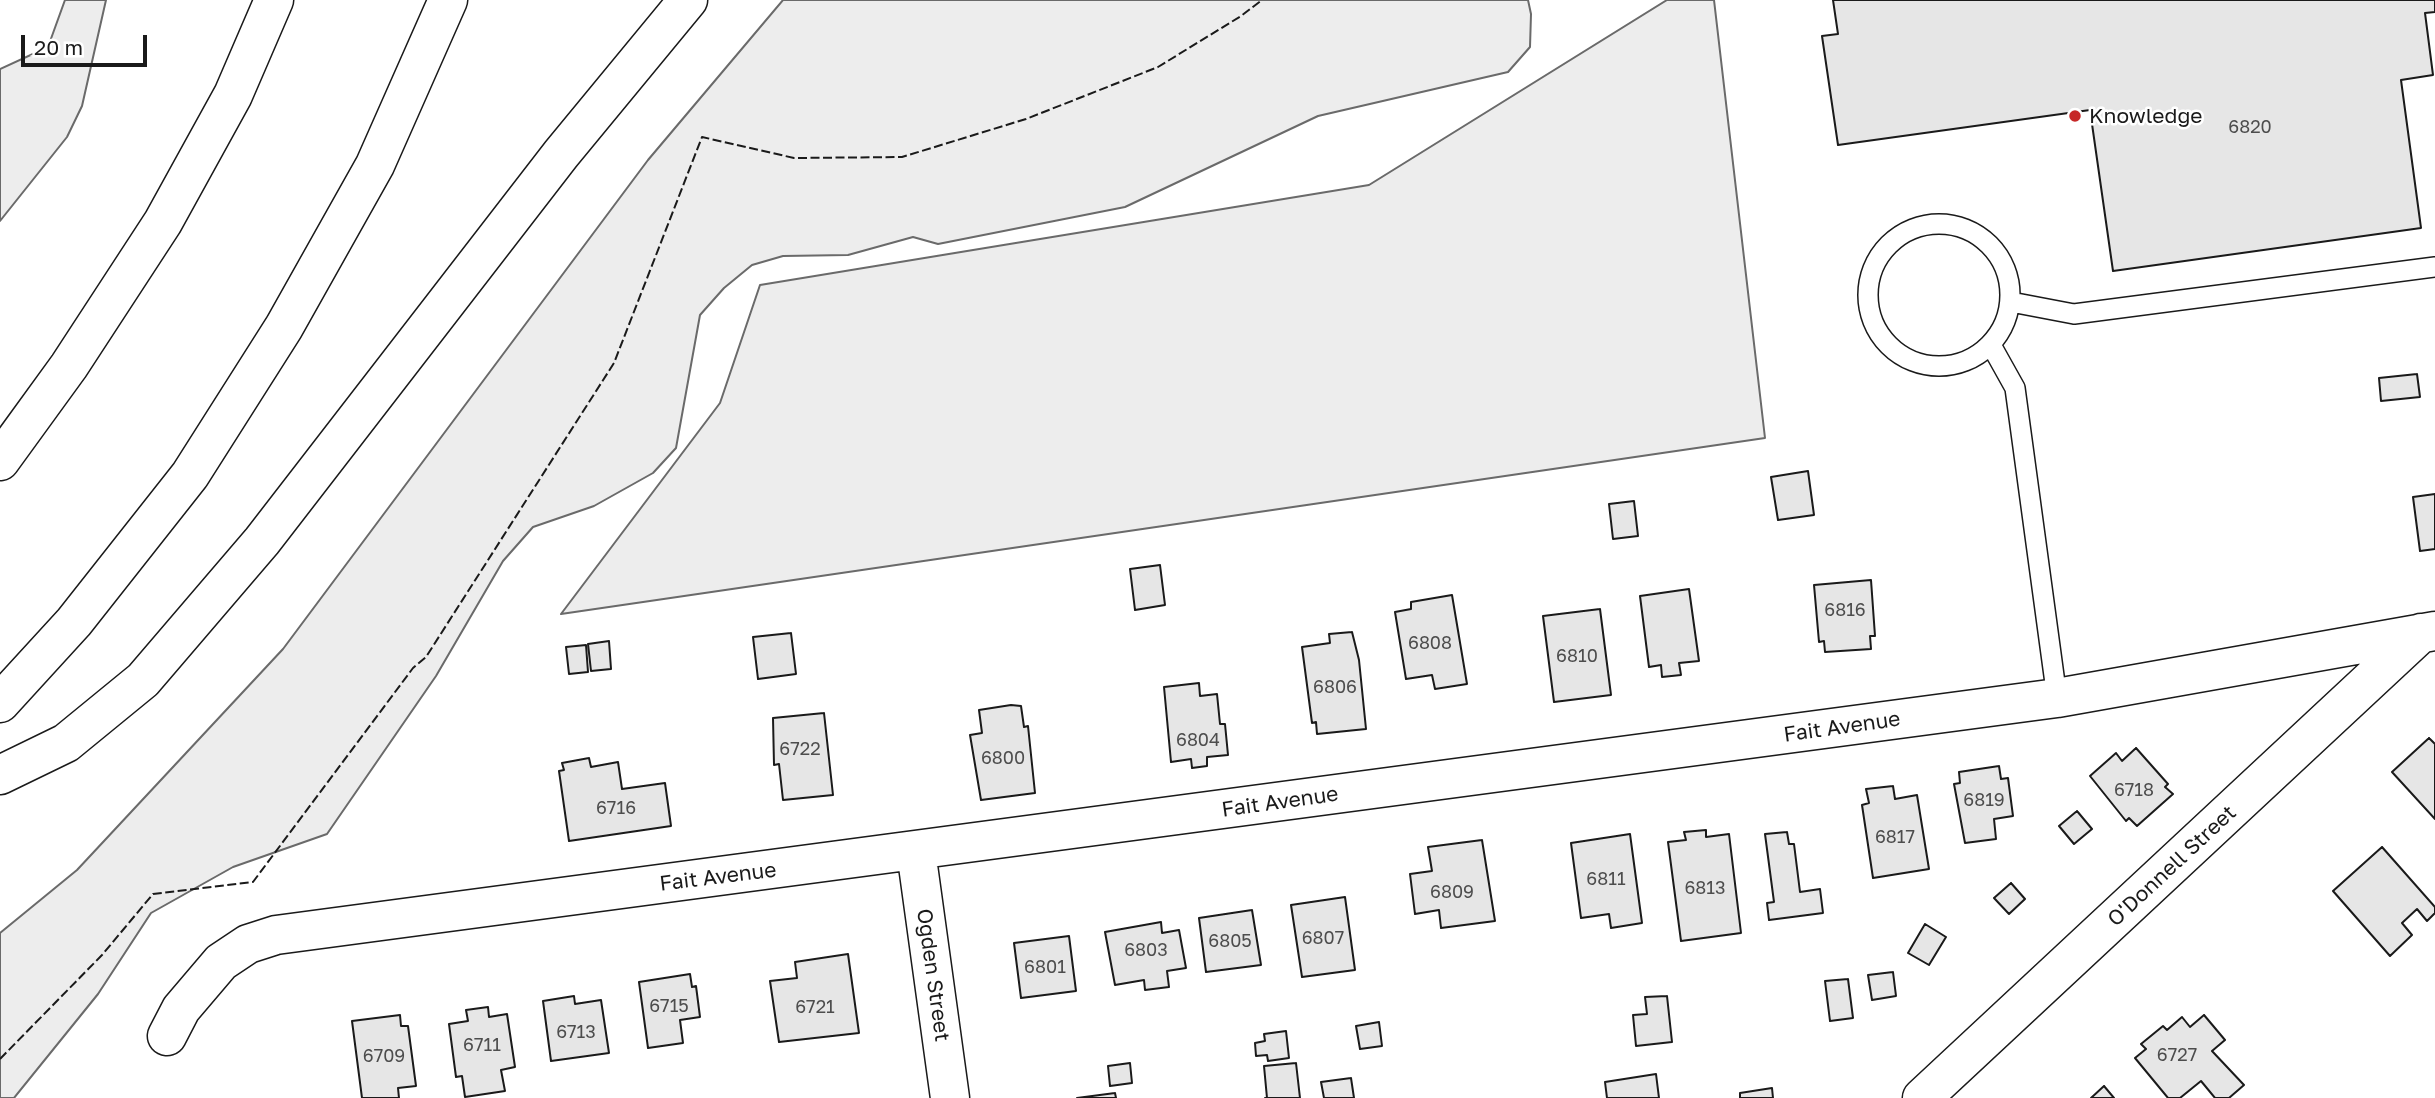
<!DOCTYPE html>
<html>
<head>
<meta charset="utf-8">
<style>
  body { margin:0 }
  #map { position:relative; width:2435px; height:1098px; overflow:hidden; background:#fff; font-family:"Golos Text",sans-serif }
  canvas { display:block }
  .scale { position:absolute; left:21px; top:35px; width:126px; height:32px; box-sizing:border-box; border:4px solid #1a1a1a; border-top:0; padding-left:9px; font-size:21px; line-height:24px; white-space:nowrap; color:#1a1a1a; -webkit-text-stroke:5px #fff; paint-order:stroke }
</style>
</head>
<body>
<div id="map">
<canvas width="2435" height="1098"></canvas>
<div class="scale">20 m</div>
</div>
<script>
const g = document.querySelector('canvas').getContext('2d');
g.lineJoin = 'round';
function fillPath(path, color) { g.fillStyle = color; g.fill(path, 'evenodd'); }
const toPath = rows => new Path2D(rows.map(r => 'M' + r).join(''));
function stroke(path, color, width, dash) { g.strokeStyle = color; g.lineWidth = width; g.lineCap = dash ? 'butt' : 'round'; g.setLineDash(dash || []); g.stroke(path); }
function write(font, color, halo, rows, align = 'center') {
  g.font = font + ' "Golos Text",sans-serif'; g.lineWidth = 5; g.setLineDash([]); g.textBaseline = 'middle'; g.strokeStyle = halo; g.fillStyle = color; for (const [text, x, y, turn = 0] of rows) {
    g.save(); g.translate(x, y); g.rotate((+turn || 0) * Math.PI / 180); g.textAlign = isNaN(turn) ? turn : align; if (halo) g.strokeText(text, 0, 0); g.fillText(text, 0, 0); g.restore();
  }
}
const built = toPath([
  [65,0,106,0,82,106,67,137,0,221,0,69,48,47,65,0],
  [783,0,1528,0,1531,14,1530,47,1508,72,1318,116,1125,207,938,244,913,237,848,255,783,256,752,265,724,288,700,315,676,448,653,473,594,506,533,527,503,561,436,676,327,834,233,867,151,913,98,994,14,1098,0,1098,0,933,77,870,283,649,648,160,783,0],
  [1667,0,1714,0,1765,438,561,614,720,403,760,285,1369,185,1667,0]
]);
fillPath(built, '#ededed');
stroke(built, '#6a6a6a', 2);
const building = toPath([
  [1833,0,2435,0,2435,12,2425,13,2433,75,2401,80,2421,228,2113,271,2090,110,1838,145,1822,36,1838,34,1833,0],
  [2417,374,2420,397,2381,401,2379,378,2417,374],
  [1808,471,1814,515,1778,520,1771,477,1808,471],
  [2435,494,2435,549,2420,551,2413,497,2435,494],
  [1634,501,1638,536,1613,539,1609,504,1634,501],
  [1160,565,1165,605,1135,610,1130,569,1160,565],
  [1871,580,1875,636,1870,636,1871,649,1825,652,1824,641,1819,642,1814,585,1871,580],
  [1689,589,1699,661,1679,663,1681,675,1662,677,1661,665,1649,667,1640,596,1689,589],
  [1452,595,1467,684,1435,689,1432,675,1406,679,1395,612,1411,609,1411,602,1452,595],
  [1600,609,1611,695,1554,702,1543,616,1600,609],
  [1352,632,1359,660,1366,729,1317,734,1316,722,1312,723,1302,647,1330,643,1329,634,1352,632],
  [791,633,796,674,758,679,753,637,791,633],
  [609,641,611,669,591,671,588,644,609,641],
  [586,645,588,672,569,674,566,647,586,645],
  [1199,683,1200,696,1217,694,1220,724,1225,724,1228,755,1207,757,1207,766,1192,768,1191,759,1171,762,1164,687,1199,683],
  [1011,705,1021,706,1024,727,1028,726,1035,793,981,800,970,735,982,733,979,710,1011,705],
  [824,713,833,795,783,800,779,764,774,765,773,718,824,713],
  [2429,738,2435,744,2435,819,2392,772,2429,738],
  [2136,748,2168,784,2165,787,2173,794,2137,826,2129,818,2126,821,2090,776,2116,753,2122,761,2136,748],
  [589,758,591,767,618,762,622,789,665,783,671,826,569,841,559,771,564,770,562,763,589,758],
  [1999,766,2001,779,2008,778,2013,816,1994,819,1996,839,1965,843,1954,784,1960,783,1959,772,1999,766],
  [1893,786,1895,799,1917,795,1929,869,1873,878,1862,805,1869,803,1866,789,1893,786],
  [2077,811,2092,829,2074,844,2059,826,2077,811],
  [1706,830,1706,837,1729,834,1741,933,1681,941,1668,842,1686,840,1684,832,1706,830],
  [1787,832,1789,844,1794,844,1800,892,1820,889,1823,913,1769,920,1767,903,1774,902,1765,834,1787,832],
  [1630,834,1642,923,1611,928,1609,914,1581,918,1571,843,1630,834],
  [1482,840,1495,921,1441,928,1439,910,1415,914,1410,874,1432,871,1428,847,1482,840],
  [2382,847,2435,907,2435,913,2427,921,2417,909,2402,923,2412,935,2390,956,2333,891,2382,847],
  [2011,883,2025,899,2009,914,1994,898,2011,883],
  [1345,897,1355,970,1302,977,1291,905,1345,897],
  [1252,910,1261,965,1206,972,1199,918,1252,910],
  [1161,922,1162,933,1179,930,1186,968,1167,971,1169,987,1145,990,1144,980,1115,985,1105,932,1161,922],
  [1925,924,1946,937,1929,965,1908,953,1925,924],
  [1069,936,1076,991,1021,998,1014,943,1069,936],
  [848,954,859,1033,779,1042,770,981,797,978,795,962,848,954],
  [1893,972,1896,996,1872,1000,1868,975,1893,972],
  [690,974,692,987,696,986,700,1017,680,1020,683,1043,648,1048,639,982,690,974],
  [1848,979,1853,1018,1830,1021,1825,981,1848,979],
  [574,996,575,1004,601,1000,609,1053,551,1061,543,1001,574,996],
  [1667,996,1672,1042,1636,1046,1633,1015,1647,1014,1645,997,1667,996],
  [488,1007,489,1017,507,1014,515,1067,501,1070,505,1091,465,1097,462,1076,456,1077,449,1024,468,1021,466,1010,488,1007],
  [400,1015,401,1026,408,1026,416,1086,398,1088,399,1098,362,1098,352,1021,400,1015],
  [2204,1015,2225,1040,2212,1051,2244,1085,2229,1098,2215,1098,2201,1081,2180,1098,2168,1098,2135,1058,2146,1049,2141,1044,2163,1026,2167,1030,2182,1017,2190,1027,2204,1015],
  [1379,1022,1382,1046,1360,1049,1356,1026,1379,1022],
  [1286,1031,1289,1058,1268,1061,1267,1055,1256,1056,1255,1043,1265,1041,1264,1034,1286,1031],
  [1130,1063,1132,1083,1110,1086,1108,1066,1130,1063],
  [1296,1063,1300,1098,1265,1098,1267,1098,1264,1066,1296,1063],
  [1656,1074,1659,1098,1607,1098,1605,1082,1656,1074],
  [1351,1078,1354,1098,1324,1098,1321,1082,1351,1078],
  [2104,1086,2114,1098,2091,1098,2104,1086],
  [1772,1088,1773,1098,1740,1098,1740,1093,1772,1088],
  [1115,1093,1116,1098,1077,1098,1115,1093]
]);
fillPath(building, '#e6e6e6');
stroke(building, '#1a1a1a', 2);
const lane = toPath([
  '1868 295a71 71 0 1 1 142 0a71 71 0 1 1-142 0Z',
  [2011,302,2074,314,2435,267],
  [1991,345,2015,388,2057,698]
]);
const street = toPath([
  [916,851,950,1098],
  [167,1036,181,1009,221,962,248,944,276,935,2057,698,2435,631],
  [1922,1098,2421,633]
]);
const highway = toPath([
  [0,461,69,366,163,222,233,95,274,0],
  [0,703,74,622,190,475,284,327,375,165,448,0],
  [0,775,66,743,143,680,262,541,561,154,688,0]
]);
stroke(lane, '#1a1a1a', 22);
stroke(street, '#1a1a1a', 41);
stroke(highway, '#1a1a1a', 41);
stroke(lane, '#fff', 19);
stroke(street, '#fff', 38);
stroke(highway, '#fff', 38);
stroke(toPath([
  [0,1059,102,955,153,894,253,882,413,668,426,657,614,363,702,137,794,158,902,157,1026,119,1158,67,1241,16,1262,0]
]), '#1a1a1a', 2, [9, 3.5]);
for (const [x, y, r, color] of [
  [2075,116,7,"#c62828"]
]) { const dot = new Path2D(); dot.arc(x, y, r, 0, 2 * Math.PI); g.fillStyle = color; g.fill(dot); stroke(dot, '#fff', 2.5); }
write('18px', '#4d4d4d', null, [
  ["6820",2250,127],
  ["6816",1845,610],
  ["6808",1430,643],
  ["6810",1577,656],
  ["6806",1335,687],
  ["6804",1198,740],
  ["6722",800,749],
  ["6800",1003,758],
  ["6718",2134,790],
  ["6819",1984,800],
  ["6716",616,808],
  ["6817",1895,837],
  ["6811",1606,879],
  ["6813",1705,888],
  ["6809",1452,892],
  ["6807",1323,938],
  ["6805",1230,941],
  ["6803",1146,950],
  ["6801",1045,967],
  ["6715",669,1006],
  ["6721",815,1007],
  ["6713",576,1032],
  ["6711",482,1045],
  ["6727",2177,1055],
  ["6709",384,1056]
]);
write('21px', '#1a1a1a', '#fff', [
  ["Knowledge",2089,116]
], 'left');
write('21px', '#1a1a1a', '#fff', [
  ["Fait Avenue",1842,727,-8],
  ["Fait Avenue",1280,802,-8],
  ["O'Donnell Street",2172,866,-43],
  ["Fait Avenue",718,877,-7],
  ["Ogden Street",933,975,82]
]);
</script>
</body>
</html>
